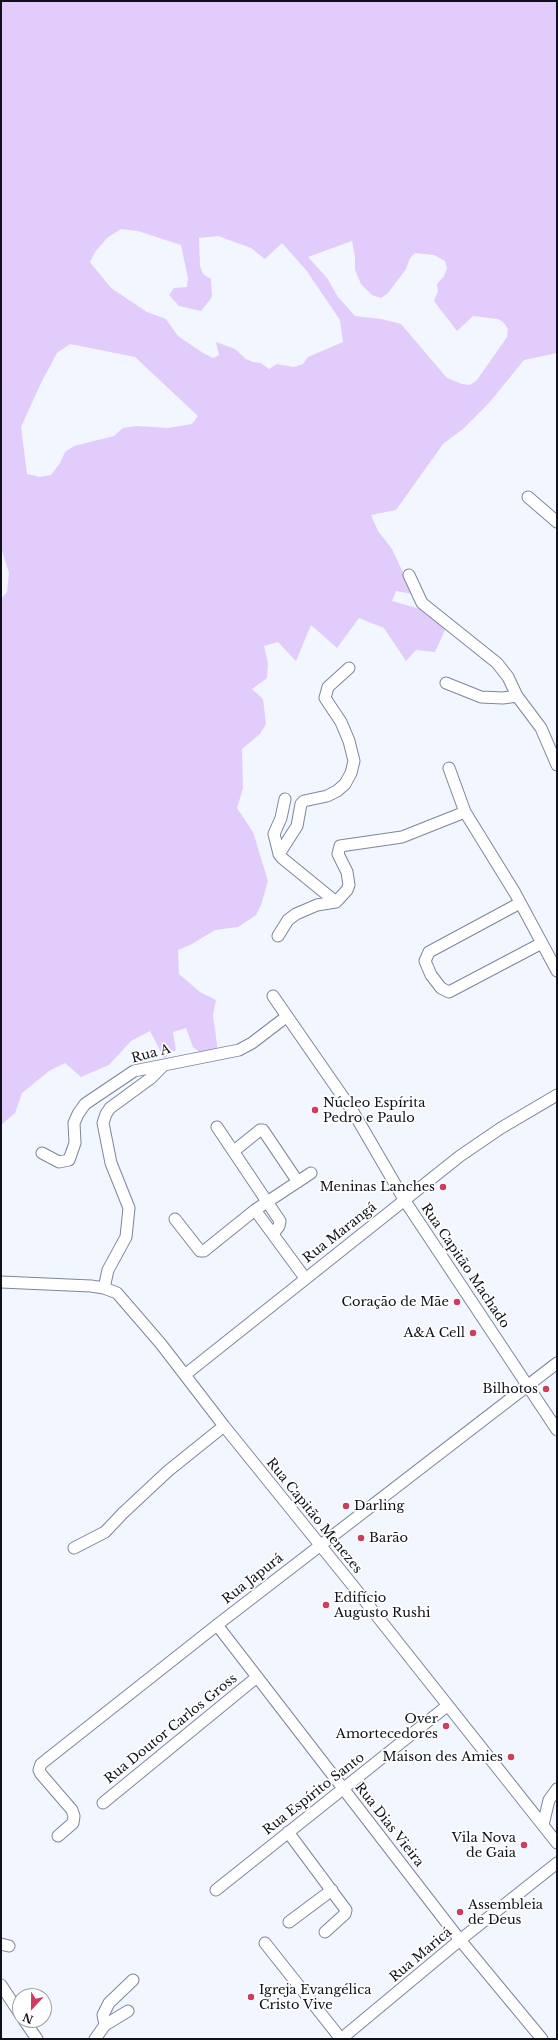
<!DOCTYPE html>
<html>
<head>
<meta charset="utf-8">
<style>
  body { margin:0 }
  #map { position:relative; width:558px; height:2040px; overflow:hidden; background:#f1f6ff; font-family:"Libre Baskerville",serif }
  canvas { display:block }
  .frame { position:absolute; inset:0; border:2px solid #0f121a; pointer-events:none }
  .north { position:absolute; left:12px; top:1988px; width:40px; height:40px; box-sizing:border-box; background:#fff; border:1px solid #9fa0a3; border-radius:50%; rotate:202deg; font-size:11px; font-weight:700; line-height:16px; text-align:center; color:#0f121a }
  .north::after { content:''; display:block; margin:auto; width:14px; height:18px; background:#cd3d5e; clip-path:polygon(50% 0,100% 100%,50% 72%,0 100%) }
</style>
</head>
<body>
<div id="map">
<canvas width="558" height="2040"></canvas>
<div class="frame"></div>
<div class="north">N</div>
</div>
<script>
const g = document.querySelector('canvas').getContext('2d');
g.lineJoin = 'round';
function fillPath(path, color) { g.fillStyle = color; g.fill(path, 'evenodd'); }
const toPath = rows => new Path2D(rows.map(r => 'M' + r).join(''));
function stroke(path, color, width, dash) { g.strokeStyle = color; g.lineWidth = width; g.lineCap = dash ? 'butt' : 'round'; g.setLineDash(dash || []); g.stroke(path); }
function write(font, color, halo, rows, align = 'center') {
  g.font = font + ' "Libre Baskerville",serif'; g.lineWidth = 3.5; g.setLineDash([]); g.textBaseline = 'middle'; g.strokeStyle = halo; g.fillStyle = color; for (const [text, x, y, turn = 0] of rows) {
    g.save(); g.translate(x, y); g.rotate((+turn || 0) * Math.PI / 180); g.textAlign = isNaN(turn) ? turn : align; if (halo) g.strokeText(text, 0, 0); g.fillText(text, 0, 0); g.restore();
  }
}
fillPath(toPath([
  [1,1,557,1,557,353,524,360,489,403,464,428,443,444,396,510,371,515,378,531,392,549,413,594,396,591,392,601,420,609,446,628,435,652,416,650,406,661,384,628,359,618,337,648,311,625,296,661,278,642,264,646,268,663,267,678,252,689,263,699,266,724,260,734,242,749,243,788,237,808,253,832,268,881,261,905,256,915,238,927,215,930,192,944,178,950,179,974,200,992,216,1000,213,1015,218,1052,203,1055,193,1047,186,1028,173,1032,176,1050,164,1058,150,1031,131,1041,109,1065,81,1077,65,1063,49,1071,22,1093,15,1113,1,1125,1,599,7,592,9,573,1,548],
  [121,229,138,231,181,245,188,278,187,287,174,288,169,295,179,306,201,311,212,297,211,279,203,274,200,266,199,238,218,236,251,248,265,259,282,243,306,270,340,320,343,342,308,357,303,364,294,367,277,364,269,369,261,363,253,362,246,359,235,349,216,342,219,355,213,358,203,353,178,336,166,319,147,312,111,288,90,262,95,252,107,238],
  [352,241,355,257,355,270,361,284,372,295,381,298,388,293,406,269,410,258,415,253,434,255,445,261,447,268,444,276,437,284,438,291,434,301,457,331,473,316,498,319,503,322,508,329,507,337,477,380,470,385,462,384,447,378,401,324,381,319,355,316,338,297,327,278,308,257],
  [70,344,135,357,198,416,192,424,168,428,137,426,123,428,114,436,74,446,65,452,60,463,51,475,40,477,27,474,21,427,41,383,57,353]
]), '#e2ccfb');
const minor = toPath([
  [528,497,557,522],
  [409,575,422,603,497,663,508,677,517,696,541,728,557,765],
  [446,683,481,697,503,698,517,696],
  [449,768,465,812,515,893,557,971],
  [279,854,274,834,281,818,285,799],
  [336,902,282,858,279,854,297,826,301,804,304,801,327,796,337,791,345,784,351,773,354,761,349,741,341,722,325,698,328,687,349,668],
  [520,903,429,952,425,961,431,975,441,988,449,992,542,943],
  [278,936,288,920,296,914,317,905,336,902,347,890,349,885,347,872,338,854,340,846,402,837,465,812],
  [273,996,352,1110,405,1201,557,1430],
  [217,1127,280,1221,279,1226,273,1234],
  [234,1151,260,1130,263,1130,298,1182],
  [42,1153,59,1162,69,1160,75,1143,74,1123,78,1114,85,1104,134,1071,239,1050,252,1043,286,1017],
  [255,1210,305,1278],
  [175,1219,200,1251,204,1251,255,1210,311,1173],
  [1,1282,91,1286,104,1288,117,1293,161,1344,224,1426,354,1587,557,1843],
  [104,1288,108,1270,126,1237,129,1208,111,1163,103,1123,106,1114,110,1108,151,1078,164,1065],
  [186,1374,460,1156,501,1128,557,1095],
  [74,1548,105,1532,123,1513,168,1471,224,1426],
  [217,1625,460,1940,542,2039],
  [103,1803,257,1677],
  [543,1825,549,1800,557,1789],
  [288,1832,346,1910,345,1914,325,1932],
  [58,1836,73,1823,74,1816,72,1810,41,1774,39,1770,41,1764,217,1625,557,1363],
  [216,1890,447,1706],
  [289,1922,332,1890],
  [265,1943,341,2039],
  [1,1944,9,1946],
  [1,1985,20,2014],
  [24,2020,37,2039],
  [105,2025,103,2015,109,2003,133,1980],
  [95,2039,105,2025,128,2011],
  [341,2039,460,1940,557,1863]
]);
stroke(minor, '#7c879a', 13);
stroke(minor, '#fff', 11);
for (const [x, y, r, color] of [
  [315,1110,4,"#cd3d5e"],
  [443,1187,4,"#cd3d5e"],
  [457,1302,4,"#cd3d5e"],
  [473,1333,4,"#cd3d5e"],
  [546,1389,4,"#cd3d5e"],
  [346,1506,4,"#cd3d5e"],
  [361,1538,4,"#cd3d5e"],
  [326,1605,4,"#cd3d5e"],
  [446,1726,4,"#cd3d5e"],
  [511,1757,4,"#cd3d5e"],
  [524,1845,4,"#cd3d5e"],
  [460,1912,4,"#cd3d5e"],
  [251,1997,4,"#cd3d5e"]
]) { const dot = new Path2D(); dot.arc(x, y, r, 0, 2 * Math.PI); g.fillStyle = color; g.fill(dot); stroke(dot, '#fff', 1.5); }
write('13px', '#0f121a', '#fff', [
  ["Rua A",151,1054,-15],
  ["Rua Marangá",340,1233,-38],
  ["Rua Capitão Machado",465,1266,56],
  ["Rua Capitão Menezes",314,1516,51],
  ["Rua Japurá",253,1579,-38],
  ["Rua Doutor Carlos Gross",171,1729,-39],
  ["Rua Espírito Santo",314,1794,-38],
  ["Rua Dias Vieira",389,1825,52],
  ["Rua Maricá",421,1955,-40]
]);
write('13px', '#0f121a', '#fff', [
  ["Núcleo Espírita",323,1103,"left"],
  ["Pedro e Paulo",323,1118,"left"],
  ["Meninas Lanches",435,1187],
  ["Coração de Mãe",449,1302],
  ["A&A Cell",465,1333],
  ["Bilhotos",538,1389],
  ["Darling",354,1506,"left"],
  ["Barão",369,1538,"left"],
  ["Edifício",334,1598,"left"],
  ["Augusto Rushi",334,1613,"left"],
  ["Over",438,1719],
  ["Amortecedores",438,1734],
  ["Maison des Amies",503,1757],
  ["Vila Nova",516,1838],
  ["de Gaia",516,1853],
  ["Assembleia",468,1905,"left"],
  ["de Deus",468,1920,"left"],
  ["Igreja Evangélica",259,1990,"left"],
  ["Cristo Vive",259,2005,"left"]
], 'right');
</script>
</body>
</html>
